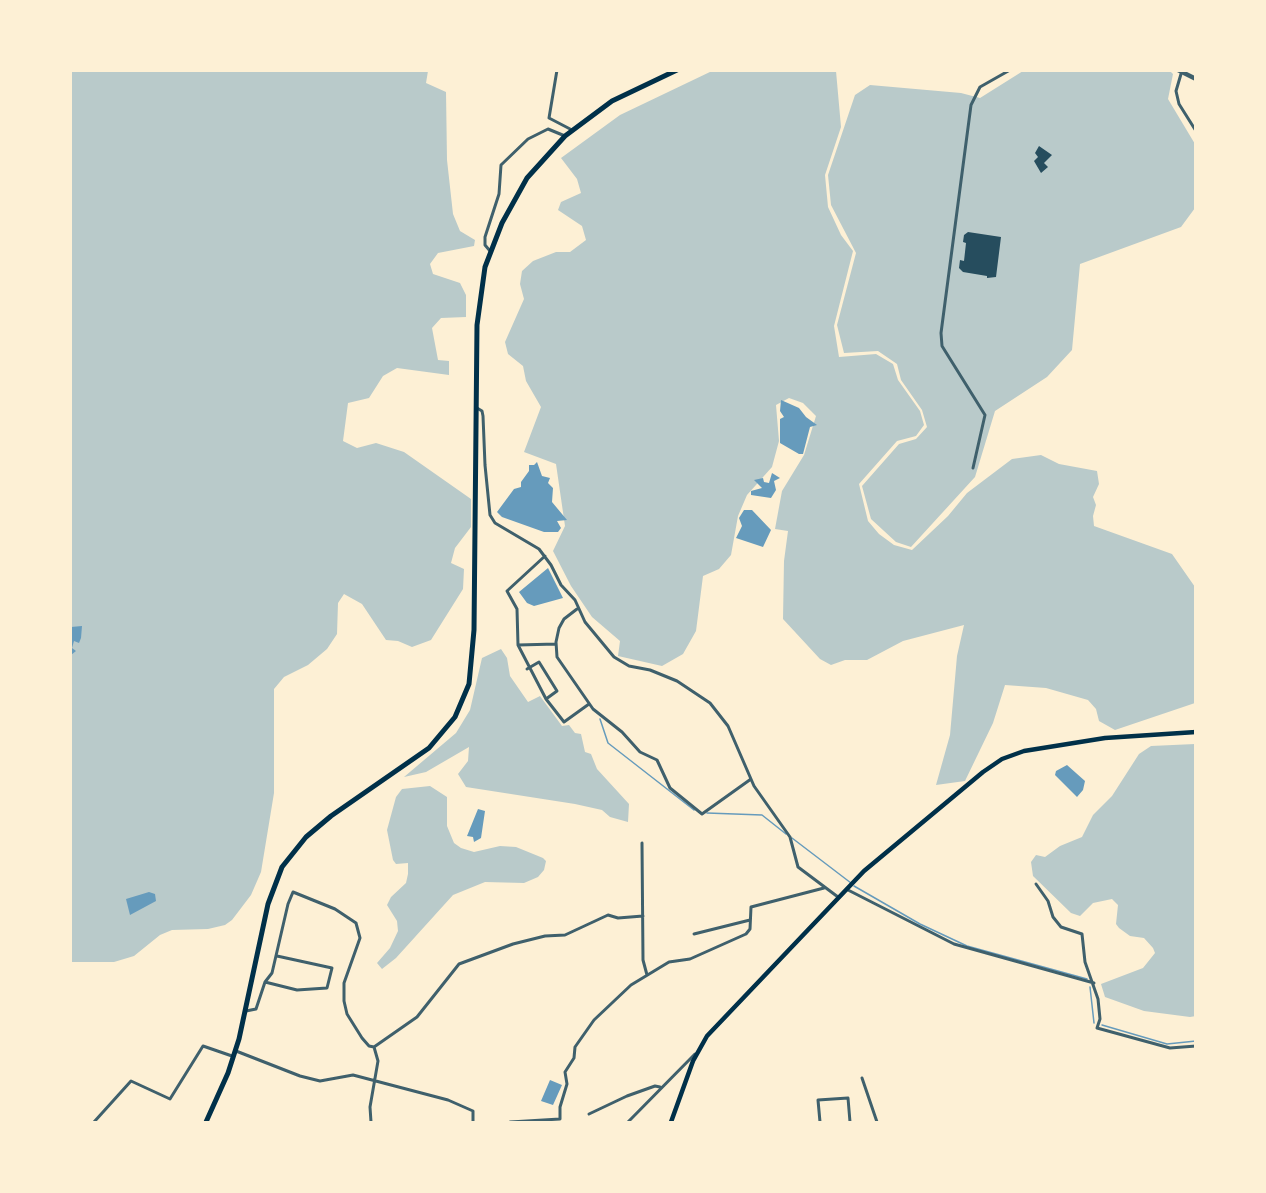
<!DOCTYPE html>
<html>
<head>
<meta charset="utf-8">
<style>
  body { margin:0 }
  #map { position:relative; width:1266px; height:1193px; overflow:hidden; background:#fdf0d5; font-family:"Fira Sans Condensed",sans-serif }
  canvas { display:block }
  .frame { position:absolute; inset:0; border:72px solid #fdf0d5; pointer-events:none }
</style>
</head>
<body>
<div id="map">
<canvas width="1266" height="1193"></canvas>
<div class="frame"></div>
</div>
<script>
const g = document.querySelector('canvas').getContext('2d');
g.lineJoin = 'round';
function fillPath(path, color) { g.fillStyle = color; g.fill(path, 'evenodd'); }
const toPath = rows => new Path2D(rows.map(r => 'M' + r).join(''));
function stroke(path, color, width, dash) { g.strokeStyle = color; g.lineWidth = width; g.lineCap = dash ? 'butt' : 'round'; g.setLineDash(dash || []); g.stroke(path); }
fillPath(toPath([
  [70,71,428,71,426,83,446,92,447,160,453,214,460,231,475,240,474,246,438,253,430,264,433,274,460,283,466,295,466,317,441,318,432,328,438,360,449,361,449,375,397,368,383,376,369,398,348,403,343,441,357,448,376,443,404,452,471,499,471,527,455,548,451,563,464,569,463,589,431,640,412,647,398,641,386,640,362,604,344,594,338,603,337,634,327,649,308,665,284,677,274,689,274,793,261,872,251,895,232,920,225,925,208,929,172,930,160,935,134,956,114,962,70,962],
  [712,71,836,71,841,127,825,175,828,207,841,235,853,251,834,326,839,357,876,354,893,364,898,380,920,411,924,425,916,436,897,441,859,484,868,521,879,534,894,545,912,550,948,516,967,493,1012,459,1041,455,1059,464,1097,471,1099,484,1093,497,1096,505,1093,516,1094,526,1172,554,1195,587,1195,703,1115,730,1099,721,1096,709,1088,700,1046,688,1005,685,993,723,965,781,936,785,950,735,957,656,964,625,903,641,867,660,845,660,831,665,820,659,783,619,784,561,788,531,775,529,782,491,804,455,816,416,803,403,789,398,776,405,779,441,772,467,747,495,738,516,731,555,719,569,703,576,696,631,683,654,662,666,618,656,620,641,592,617,571,586,553,551,565,526,556,464,524,452,541,407,526,381,523,366,508,354,505,342,524,299,520,284,522,271,533,261,556,252,570,252,586,240,582,226,558,210,561,202,581,193,577,179,561,158,620,115],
  [1023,71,1170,71,1173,74,1168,99,1195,144,1195,208,1181,227,1080,264,1072,350,1047,377,995,411,975,477,911,547,896,542,871,519,862,486,899,444,916,439,927,427,922,410,901,380,897,364,878,351,844,353,837,325,856,253,831,205,828,175,855,95,870,85,961,93,980,98],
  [501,649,507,658,510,676,528,702,540,696,562,726,569,725,575,733,581,734,585,752,591,754,597,769,629,804,628,822,610,817,602,810,575,804,466,787,458,774,468,761,469,747,426,772,404,777,456,733,470,710,482,658],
  [1195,744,1196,1016,1190,1017,1144,1011,1105,997,1101,984,1143,968,1155,953,1153,948,1144,938,1130,936,1119,928,1116,924,1118,905,1112,899,1093,903,1080,916,1071,913,1033,876,1031,862,1036,855,1045,857,1060,846,1082,837,1093,815,1112,796,1139,754,1151,746],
  [430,786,447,797,447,826,454,843,461,848,474,852,500,846,516,847,543,858,546,861,544,870,538,877,524,883,485,882,453,895,396,958,382,969,377,963,390,948,398,931,397,921,387,905,391,897,406,883,408,874,408,863,396,864,393,860,387,830,396,797,402,789]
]), '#b9caca');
fillPath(toPath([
  [781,400,799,408,806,417,817,425,810,427,803,454,799,454,780,443,780,419,784,417,780,411],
  [537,462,542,476,550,478,548,483,553,488,552,502,567,520,557,521,561,528,558,532,544,532,502,517,497,512,514,489,521,487,521,482,529,471,529,465,534,465],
  [772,473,780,478,774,481,776,490,771,498,751,495,751,491,762,488,754,480,763,478,764,482,769,483],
  [744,510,752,510,771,530,763,547,736,538,742,526,739,518],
  [548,568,563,598,534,606,527,603,519,592],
  [82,626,81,638,79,643,74,641,72,648,76,651,71,655,71,660,71,627],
  [1067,765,1085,781,1083,790,1077,797,1055,775,1056,771],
  [478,809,485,811,481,838,474,842,473,837,467,836],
  [149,892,155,894,156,901,130,915,126,899],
  [550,1080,562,1085,553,1105,541,1101]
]), '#669bbc');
stroke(toPath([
  [600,719,608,743,694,810],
  [707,813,762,815,786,834],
  [792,838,851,883],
  [854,886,920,924,967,946,1087,979],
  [1090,987,1094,1023],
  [1102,1025,1167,1044,1196,1041]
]), '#669bbc', 1.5);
fillPath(toPath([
  [1039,146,1052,155,1044,163,1048,167,1041,173,1034,161,1038,157,1035,153],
  [968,232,1001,237,996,277,987,278,987,276,963,272,959,268,960,260,964,261,966,243,963,242,964,235]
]), '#264d5e');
stroke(toPath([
  [557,70,549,118,572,130],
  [1181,74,1176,91,1179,104,1196,131],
  [490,251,485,245,485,237,499,194,501,165,528,139,548,129,565,136],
  [477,408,482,411,483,416,485,465,490,515,495,523,539,549,551,565,561,585,575,600,585,622,614,657,629,666,650,670,677,681,710,703,728,726,754,786,790,837,798,867,838,897],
  [973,468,985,415,942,346,941,333,971,105,980,87,1010,70],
  [545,556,507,591,517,609,518,645,546,699,564,722,589,704],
  [577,609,564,619,559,628,556,642,557,657,593,709,622,732,640,752,657,760,670,788,702,814,751,779],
  [518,645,556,644],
  [527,669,539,662,557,691,546,699],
  [642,843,643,960,647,975],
  [1036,884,1048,901,1053,917,1061,927,1082,934,1085,962,1098,999,1100,1019,1097,1028,1170,1048,1196,1046],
  [848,890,954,944,1094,983],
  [694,934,750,920],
  [265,982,297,990,327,988,332,968,277,956],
  [246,1011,256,1009,265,982,272,973,288,904,293,892,335,909,356,923,360,938,344,983,344,1001,347,1014,362,1038,369,1046,374,1047,378,1061,370,1107,371,1122],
  [374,1047,417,1017,459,964,513,944,545,936,565,935,608,915,618,918,643,916],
  [236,1051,300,1076,320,1081,353,1075,448,1100,473,1111,473,1122],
  [862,1078,877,1122],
  [589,1114,627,1096,655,1086,660,1087],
  [94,1122,131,1081,170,1099,203,1046,232,1056],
  [510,1122,560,1119,560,1107,567,1084,565,1072,574,1058,575,1047,594,1020,631,985,669,962,690,959,746,934,750,929,751,907,824,888],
  [628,1122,695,1054],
  [820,1122,818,1100,848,1098,850,1122]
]), '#3f606c', 3);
stroke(toPath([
  [1178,70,1196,79]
]), '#3f606c', 4.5);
stroke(toPath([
  [671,1122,693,1061,707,1036,864,871,983,772,1002,759,1024,751,1105,738,1196,732]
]), '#003049', 4.5);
stroke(toPath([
  [206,1122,228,1073,239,1039,268,904,282,867,306,837,331,816,429,748,455,717,469,684,474,630,477,325,485,267,502,223,527,178,565,136,612,101,677,70]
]), '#003049', 5);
</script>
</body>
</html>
